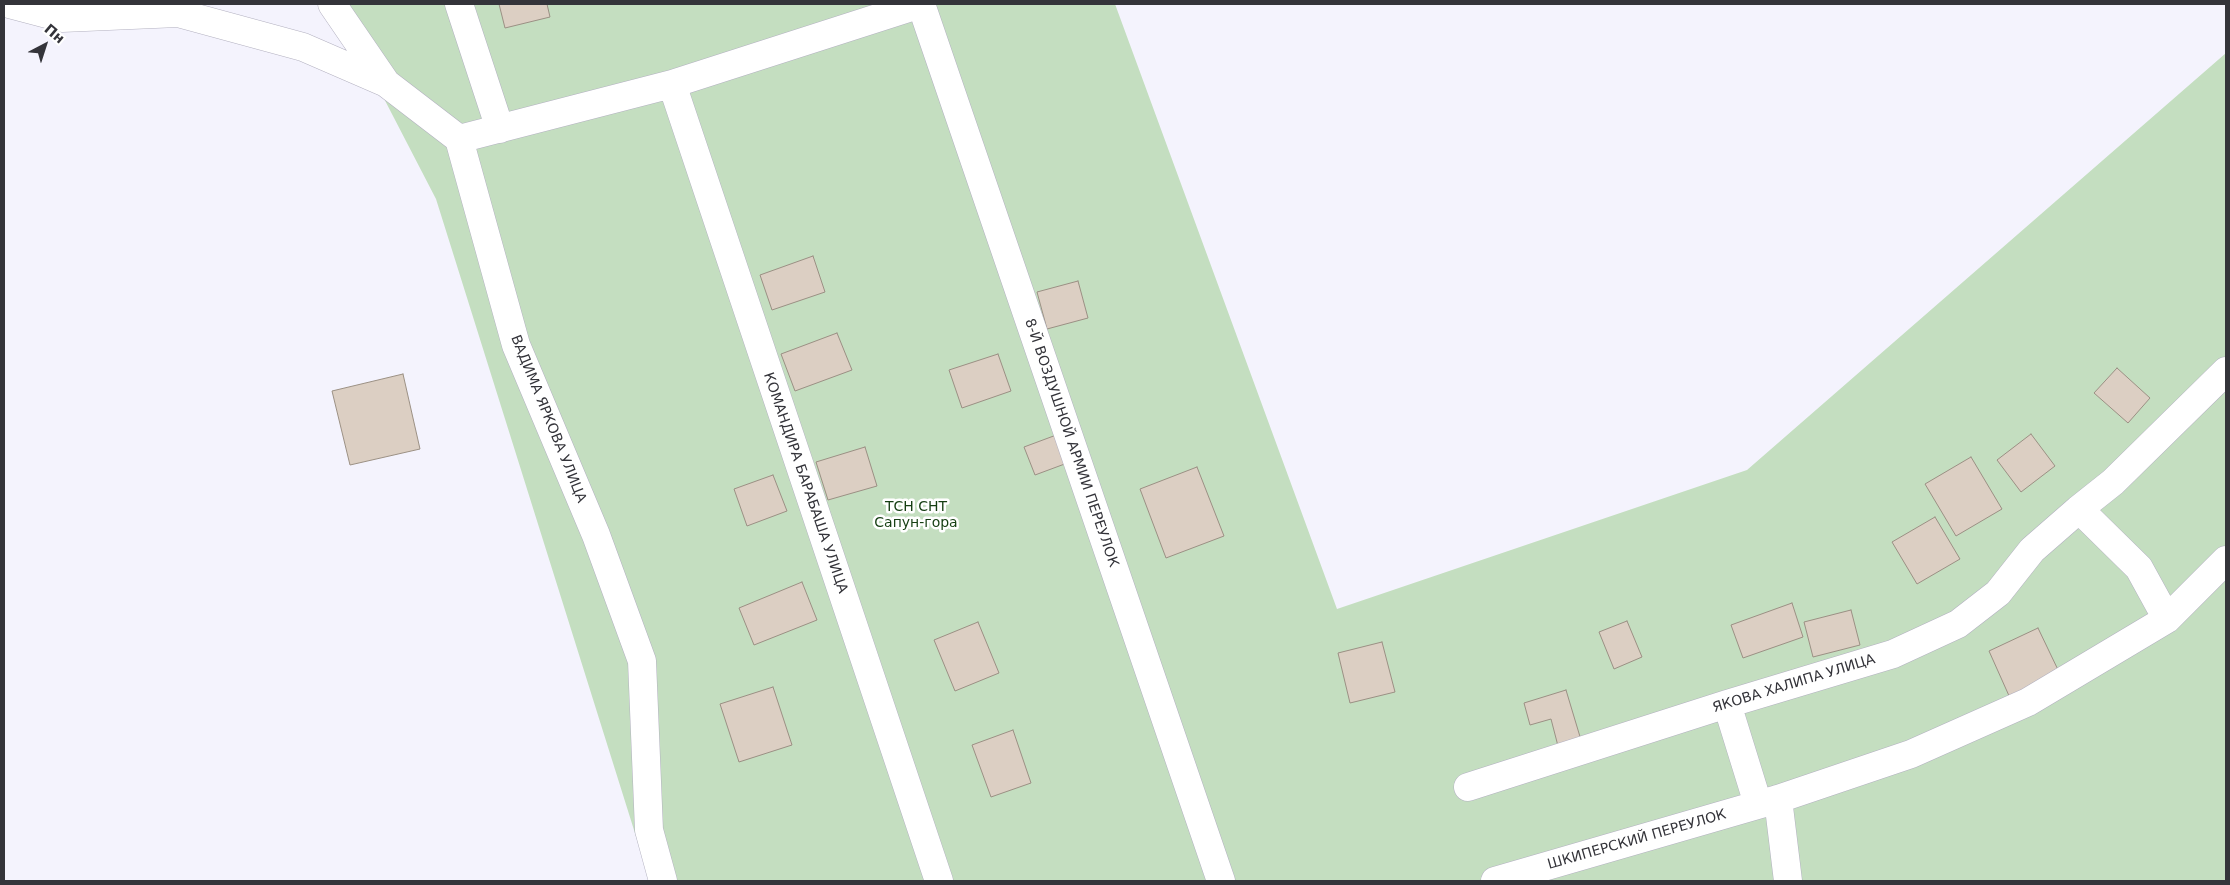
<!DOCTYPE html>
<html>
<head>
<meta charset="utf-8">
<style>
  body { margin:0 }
  #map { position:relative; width:2230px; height:885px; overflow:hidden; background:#f4f3fd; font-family:"DejaVu Sans",sans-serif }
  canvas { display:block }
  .frame { position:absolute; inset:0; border:5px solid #34343a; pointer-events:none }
  .north { position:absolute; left:20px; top:20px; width:50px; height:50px; -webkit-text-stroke:4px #fff; paint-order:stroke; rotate:40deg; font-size:14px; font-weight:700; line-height:20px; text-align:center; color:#34343a }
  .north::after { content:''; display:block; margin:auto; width:18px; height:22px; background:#34343a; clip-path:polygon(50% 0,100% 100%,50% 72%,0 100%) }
</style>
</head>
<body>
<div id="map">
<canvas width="2230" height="885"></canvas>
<div class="frame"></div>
<div class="north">Пн</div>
</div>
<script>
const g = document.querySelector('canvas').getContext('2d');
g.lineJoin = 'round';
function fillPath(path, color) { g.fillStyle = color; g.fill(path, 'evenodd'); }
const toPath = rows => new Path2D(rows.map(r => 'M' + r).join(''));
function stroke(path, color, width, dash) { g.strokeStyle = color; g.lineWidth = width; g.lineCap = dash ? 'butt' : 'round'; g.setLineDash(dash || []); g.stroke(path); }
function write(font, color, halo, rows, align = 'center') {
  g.font = font + ' "DejaVu Sans",sans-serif'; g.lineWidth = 5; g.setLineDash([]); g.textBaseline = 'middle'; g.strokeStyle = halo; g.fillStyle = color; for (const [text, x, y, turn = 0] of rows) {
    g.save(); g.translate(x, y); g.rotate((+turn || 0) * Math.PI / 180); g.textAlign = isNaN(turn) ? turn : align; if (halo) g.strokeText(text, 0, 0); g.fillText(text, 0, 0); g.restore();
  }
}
fillPath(toPath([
  [335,4,1115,4,1337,609,1747,470,2226,53,2226,881,650,881,436,199]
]), '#c4dec0');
const building = toPath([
  [499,4,547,4,550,17,505,28,499,4],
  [813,256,825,292,772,310,760,275,813,256],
  [1078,281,1088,318,1047,329,1037,292,1078,281],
  [837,333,852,370,795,391,781,354,837,333],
  [998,354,1011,391,962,408,949,370,998,354],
  [2117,368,2150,398,2128,423,2094,393,2117,368],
  [403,374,420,449,350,465,332,391,403,374],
  [1059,434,1070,462,1035,475,1024,447,1059,434],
  [2031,434,2055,466,2021,492,1997,460,2031,434],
  [865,447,877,486,828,500,816,462,865,447],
  [1971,457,2002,509,1956,536,1925,484,1971,457],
  [1197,467,1224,536,1166,558,1140,489,1197,467],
  [773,475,787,511,747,526,734,489,773,475],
  [1935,517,1960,559,1917,584,1892,542,1935,517],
  [802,582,817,620,754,645,739,608,802,582],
  [1792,603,1803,637,1743,658,1731,625,1792,603],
  [1851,610,1860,645,1813,657,1804,622,1851,610],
  [1627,621,1642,657,1614,669,1599,632,1627,621],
  [978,622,999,673,955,691,934,640,978,622],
  [2038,628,2060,674,2010,698,1989,651,2038,628],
  [1382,642,1395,692,1350,703,1338,653,1382,642],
  [773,687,792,745,739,762,720,704,773,687],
  [1566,690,1581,740,1558,746,1551,719,1530,725,1524,703,1566,690],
  [1013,730,1031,783,991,797,972,745,1013,730]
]);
fillPath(building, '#dccfc3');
stroke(building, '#9b9084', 1);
const minor = toPath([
  [9,4,62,18,178,13,303,47,386,83],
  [332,4,386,83,459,139,516,345,596,535,642,661,649,830,663,881],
  [459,4,500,129],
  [459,139,672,84],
  [2167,619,2139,568,2079,509,2113,482,2226,371],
  [1727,704,1758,804],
  [1468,787,1727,704,1893,654,1958,624,1998,593,2032,550,2079,509],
  [1778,799,1788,881],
  [939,881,672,84,921,4,1221,881],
  [1495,881,1778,799,1911,754,2028,702,2167,619,2226,560]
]);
stroke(minor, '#b3b1c0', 29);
stroke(minor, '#fff', 28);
write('14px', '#34343a', '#fff', [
  ["ВАДИМА ЯРКОВА УЛИЦА",548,419,68],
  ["8-Й ВОЗДУШНОЙ АРМИИ ПЕРЕУЛОК",1071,443,71],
  ["КОМАНДИРА БАРАБАША УЛИЦА",805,483,71],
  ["ЯКОВА ХАЛИПА УЛИЦА",1794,684,-17],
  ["ШКИПЕРСКИЙ ПЕРЕУЛОК",1637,840,-16]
]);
write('14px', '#153e12', '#fff', [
  ["ТСН СНТ",916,507],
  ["Сапун-гора",916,523]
]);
</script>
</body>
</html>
